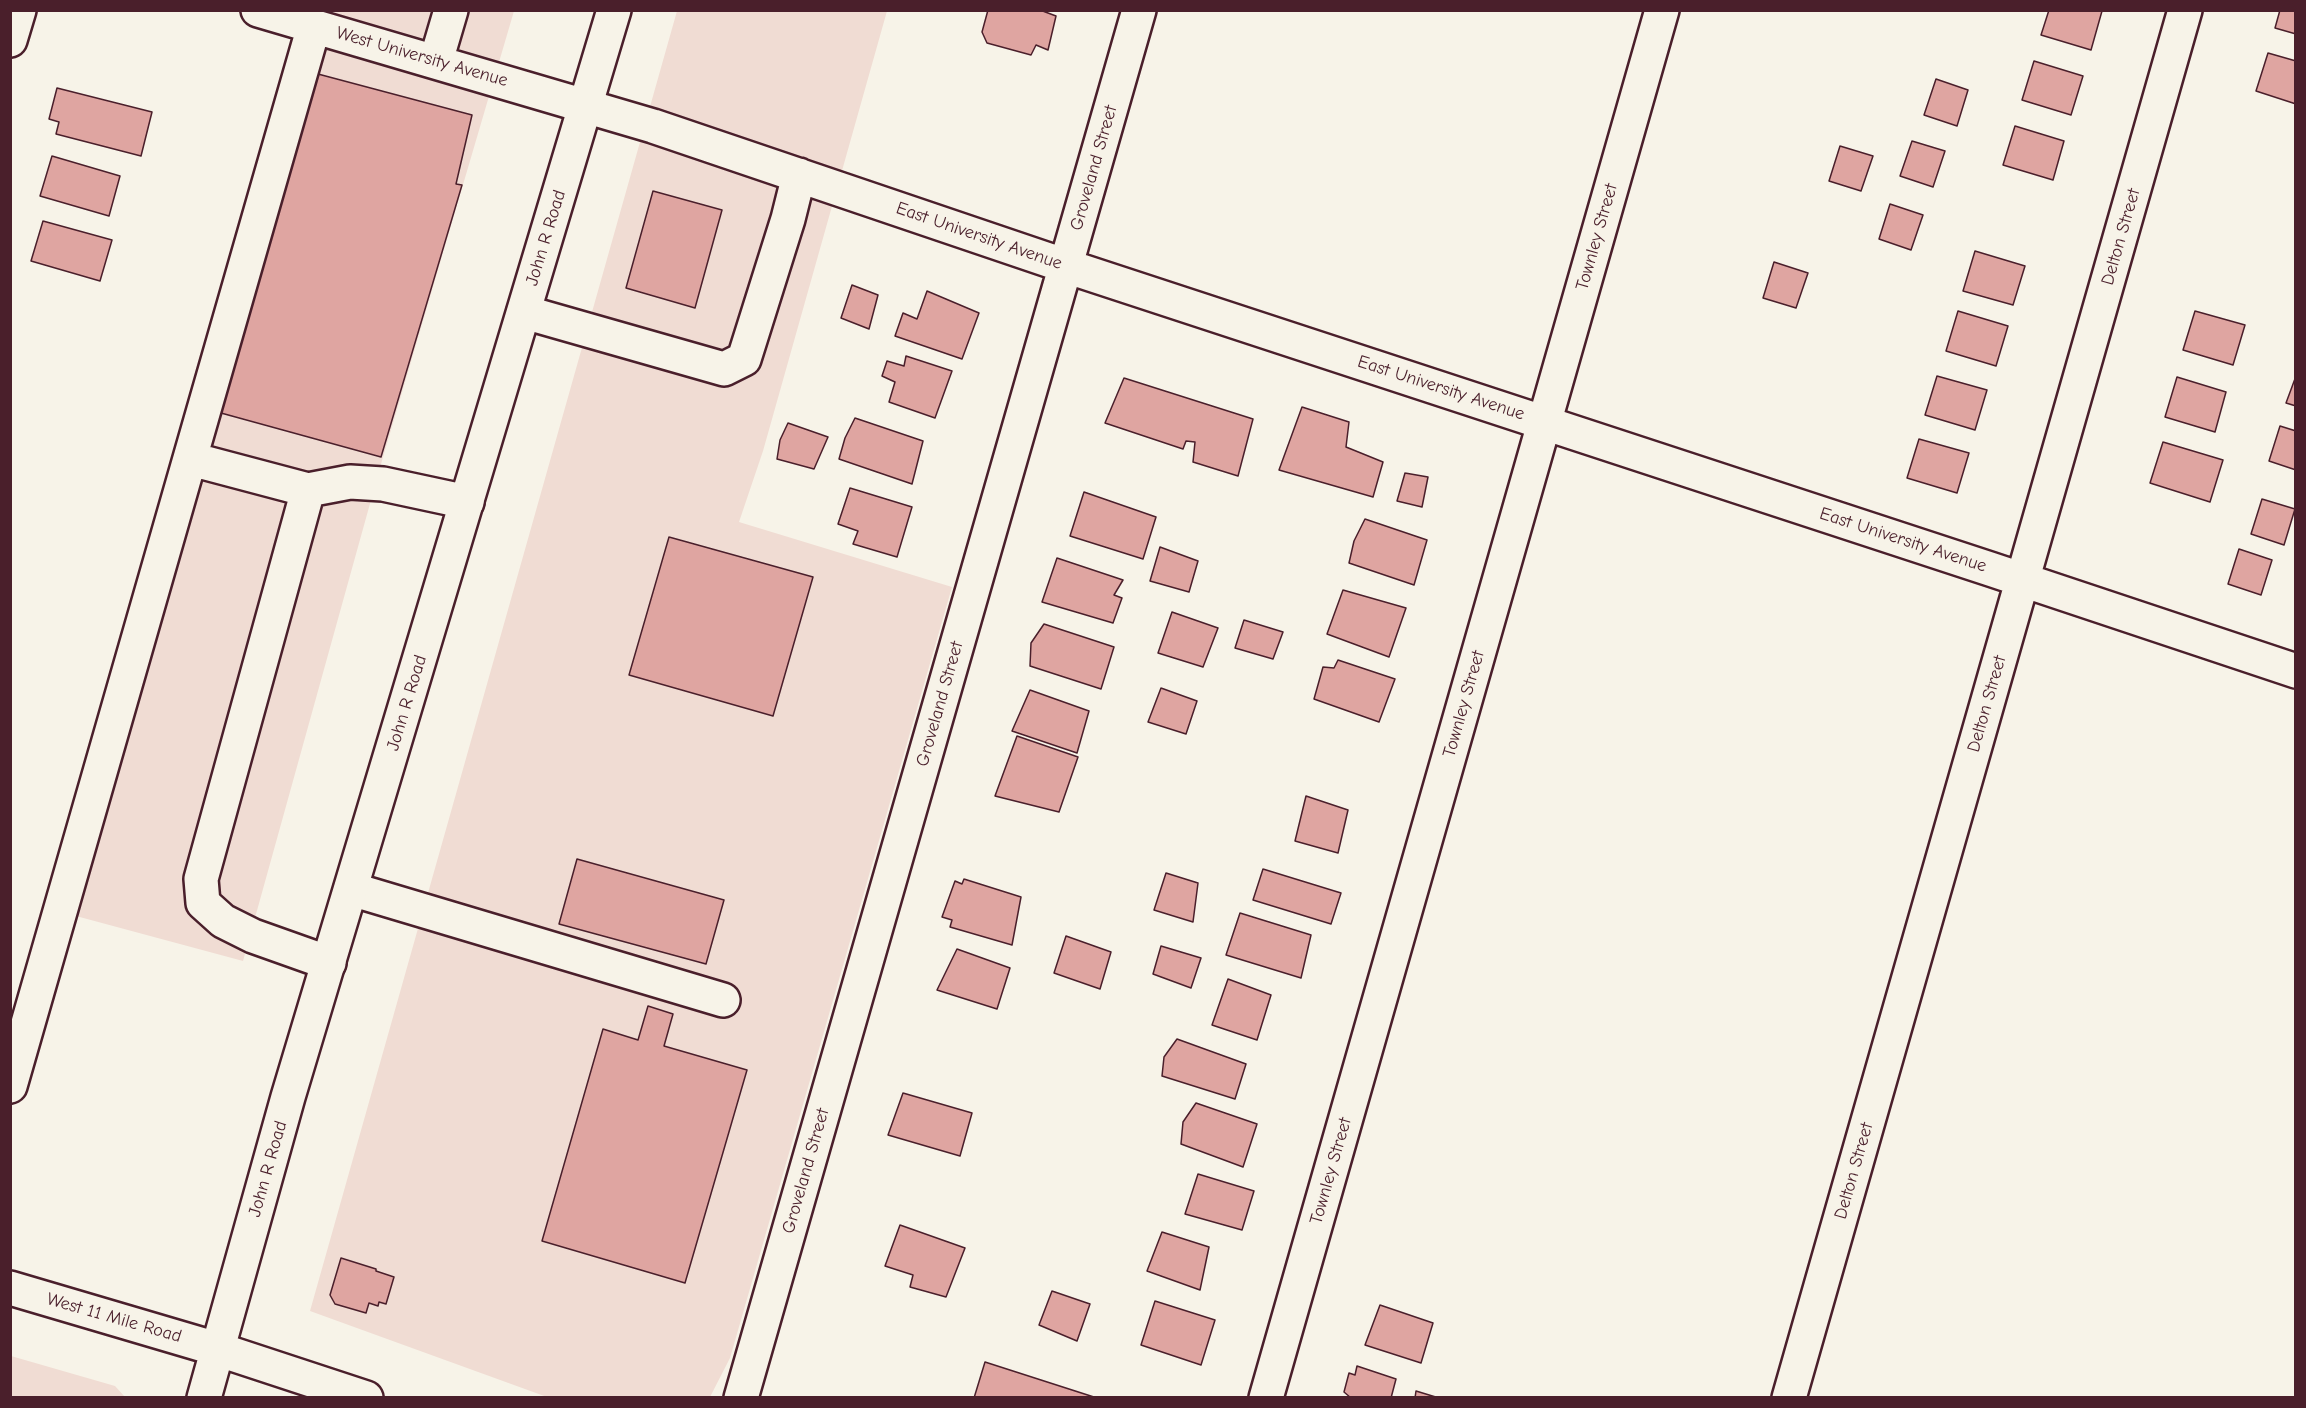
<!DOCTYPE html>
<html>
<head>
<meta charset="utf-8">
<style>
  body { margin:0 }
  #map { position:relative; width:2306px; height:1408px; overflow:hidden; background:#f7f3e8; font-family:"Comic Neue",sans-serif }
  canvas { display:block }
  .frame { position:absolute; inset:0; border:12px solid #4a1f2b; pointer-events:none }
</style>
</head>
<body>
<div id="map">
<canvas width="2306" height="1408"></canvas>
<div class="frame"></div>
</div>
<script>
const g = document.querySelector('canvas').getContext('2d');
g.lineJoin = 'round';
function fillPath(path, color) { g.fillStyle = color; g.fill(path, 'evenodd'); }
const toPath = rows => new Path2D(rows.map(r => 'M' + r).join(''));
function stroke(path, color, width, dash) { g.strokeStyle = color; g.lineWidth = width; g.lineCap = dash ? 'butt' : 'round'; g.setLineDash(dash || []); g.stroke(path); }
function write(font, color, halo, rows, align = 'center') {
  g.font = font + ' "Comic Neue",sans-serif'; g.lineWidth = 5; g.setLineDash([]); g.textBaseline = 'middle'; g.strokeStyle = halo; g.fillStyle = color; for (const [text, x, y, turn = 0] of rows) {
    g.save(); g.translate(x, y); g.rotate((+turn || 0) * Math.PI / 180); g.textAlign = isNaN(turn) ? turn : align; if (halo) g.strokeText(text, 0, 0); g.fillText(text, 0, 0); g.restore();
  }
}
fillPath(toPath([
  [318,11,514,11,381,464,243,961,50,909],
  [677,11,887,11,763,451,739,522,952,587,730,1358,710,1397,547,1397,310,1311],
  [11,1356,115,1386,125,1397,11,1397]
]), '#f0dcd3');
const building = toPath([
  [988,10,1040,10,1056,16,1048,50,1036,45,1031,55,987,43,982,32,988,10],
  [2049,10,2102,11,2091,50,2041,35,2049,10],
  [2280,10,2296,10,2296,34,2275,28,2280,10],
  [2268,53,2296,61,2296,104,2256,91,2268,53],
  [2034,61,2083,76,2071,115,2022,100,2034,61],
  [318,74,472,115,456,184,462,185,381,457,221,413,318,74],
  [1936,79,1968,90,1957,126,1924,115,1936,79],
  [57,88,152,112,141,156,56,134,59,122,49,119,57,88],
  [2015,126,2064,141,2053,180,2003,165,2015,126],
  [1912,141,1945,151,1933,187,1900,176,1912,141],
  [1840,146,1873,156,1861,191,1829,181,1840,146],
  [52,156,120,176,109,216,40,196,52,156],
  [653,191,722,210,695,308,626,288,653,191],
  [1890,204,1923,215,1911,250,1879,239,1890,204],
  [43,221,112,240,100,281,31,261,43,221],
  [1975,251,2025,266,2013,305,1963,291,1975,251],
  [1774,262,1808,273,1796,308,1763,298,1774,262],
  [852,285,878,295,869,329,841,318,852,285],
  [927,291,979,313,962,359,895,336,903,313,917,319,927,291],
  [1958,311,2008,326,1996,366,1946,351,1958,311],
  [2195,311,2245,325,2233,365,2183,350,2195,311],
  [906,356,952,371,935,418,889,402,895,382,882,376,887,361,904,366,906,356],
  [1937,376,1987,390,1975,430,1925,415,1937,376],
  [2296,376,2296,406,2286,403,2296,376],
  [2177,377,2226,392,2215,432,2165,417,2177,377],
  [1124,378,1253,419,1238,476,1193,462,1195,442,1186,441,1183,449,1105,423,1124,378],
  [1302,407,1349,422,1346,447,1383,462,1373,497,1279,470,1302,407],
  [855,418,923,441,912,484,839,459,845,438,855,418],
  [788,423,828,437,814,469,777,459,780,440,788,423],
  [2280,426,2296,431,2296,470,2269,461,2280,426],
  [1919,439,1969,453,1957,493,1907,478,1919,439],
  [2163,442,2223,460,2210,502,2150,483,2163,442],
  [1405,473,1428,477,1422,507,1397,501,1405,473],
  [850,488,912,507,897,557,853,544,858,531,838,524,850,488],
  [1084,492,1156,517,1143,559,1070,536,1084,492],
  [2262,499,2295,509,2284,545,2251,534,2262,499],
  [1365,519,1427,540,1414,585,1349,563,1354,541,1365,519],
  [669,537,813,577,773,716,629,675,669,537],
  [1160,547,1198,561,1189,592,1150,581,1160,547],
  [2239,549,2272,560,2261,595,2228,584,2239,549],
  [1057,558,1123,580,1114,595,1122,598,1113,623,1042,602,1057,558],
  [1343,590,1406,608,1389,657,1327,634,1343,590],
  [1172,612,1218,628,1203,667,1158,653,1172,612],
  [1244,620,1283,632,1273,659,1235,648,1244,620],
  [1044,624,1114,647,1101,689,1030,666,1031,643,1044,624],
  [1338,660,1395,679,1379,722,1314,699,1323,667,1334,668,1338,660],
  [1161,688,1197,701,1186,734,1148,722,1161,688],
  [1030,690,1089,711,1077,753,1012,731,1030,690],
  [1017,736,1078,757,1059,812,995,796,1017,736],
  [1306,796,1348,810,1338,853,1295,841,1306,796],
  [577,859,724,900,706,964,559,924,577,859],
  [1263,869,1341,893,1331,924,1253,900,1263,869],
  [1166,873,1198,883,1193,922,1154,910,1166,873],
  [964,879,1021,897,1012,945,950,927,952,920,942,917,955,881,962,884,964,879],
  [1240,913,1311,935,1301,978,1226,955,1240,913],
  [1066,936,1111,952,1100,989,1054,973,1066,936],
  [1161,946,1201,958,1191,988,1153,974,1161,946],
  [957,949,1010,968,997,1009,937,990,957,949],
  [1228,979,1271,995,1257,1040,1212,1025,1228,979],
  [648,1006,673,1014,664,1046,747,1070,685,1283,542,1241,603,1029,638,1040,648,1006],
  [1177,1039,1246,1064,1235,1099,1162,1076,1164,1057,1177,1039],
  [903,1093,972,1113,960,1156,888,1135,903,1093],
  [1196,1103,1257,1124,1243,1167,1181,1144,1183,1122,1196,1103],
  [1198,1174,1254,1191,1242,1230,1185,1214,1198,1174],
  [900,1225,965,1248,946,1297,910,1287,913,1275,885,1266,900,1225],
  [1162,1232,1209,1247,1200,1290,1147,1271,1162,1232],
  [341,1258,376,1269,376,1271,394,1277,386,1304,379,1302,378,1306,369,1303,366,1313,335,1304,330,1295,341,1258],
  [1052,1291,1090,1304,1077,1341,1039,1325,1052,1291],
  [1155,1301,1215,1320,1201,1365,1141,1345,1155,1301],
  [1380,1305,1433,1323,1421,1363,1365,1345,1380,1305],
  [985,1362,1097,1398,974,1398,985,1362],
  [1357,1366,1396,1379,1391,1398,1351,1398,1344,1392,1349,1373,1355,1375,1357,1366],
  [1416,1391,1439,1398,1415,1398,1416,1391]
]);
fillPath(building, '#dfa5a1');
stroke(building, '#4a1f2b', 1.5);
const minor = toPath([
  [258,10,653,126,1066,266,1990,569,2296,671],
  [10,40,19,10],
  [436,61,451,10],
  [524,312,724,369,744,359,788,219,799,175],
  [191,459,308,490,350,482,383,484,467,502],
  [308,490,201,879,203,903,223,921,253,936,329,963],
  [351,889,723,1000],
  [10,1086,314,26],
  [741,1398,1139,10],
  [1266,1398,1662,10],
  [1789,1398,2185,10]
]);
const major = toPath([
  [10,1288,217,1349,366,1398],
  [204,1398,288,1097,614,10]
]);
stroke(minor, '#4a1f2b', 38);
stroke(major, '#4a1f2b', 38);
stroke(minor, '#f7f3e8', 33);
stroke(major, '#f7f3e8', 33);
write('18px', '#4a1f2b', '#f7f3e8', [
  ["West University Avenue",422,57,16],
  ["Groveland Street",1094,168,-74],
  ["East University Avenue",979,236,19],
  ["Townley Street",1597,237,-74],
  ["Delton Street",2121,237,-74],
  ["John R Road",546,238,-73],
  ["East University Avenue",1441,388,18],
  ["East University Avenue",1903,540,18],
  ["John R Road",407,703,-73],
  ["Groveland Street",940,704,-74],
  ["Townley Street",1464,704,-74],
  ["Delton Street",1987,704,-74],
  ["John R Road",268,1169,-74],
  ["Groveland Street",806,1171,-74],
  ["Townley Street",1331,1171,-74],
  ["Delton Street",1854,1171,-74],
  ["West 11 Mile Road",114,1318,16]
]);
</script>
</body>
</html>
